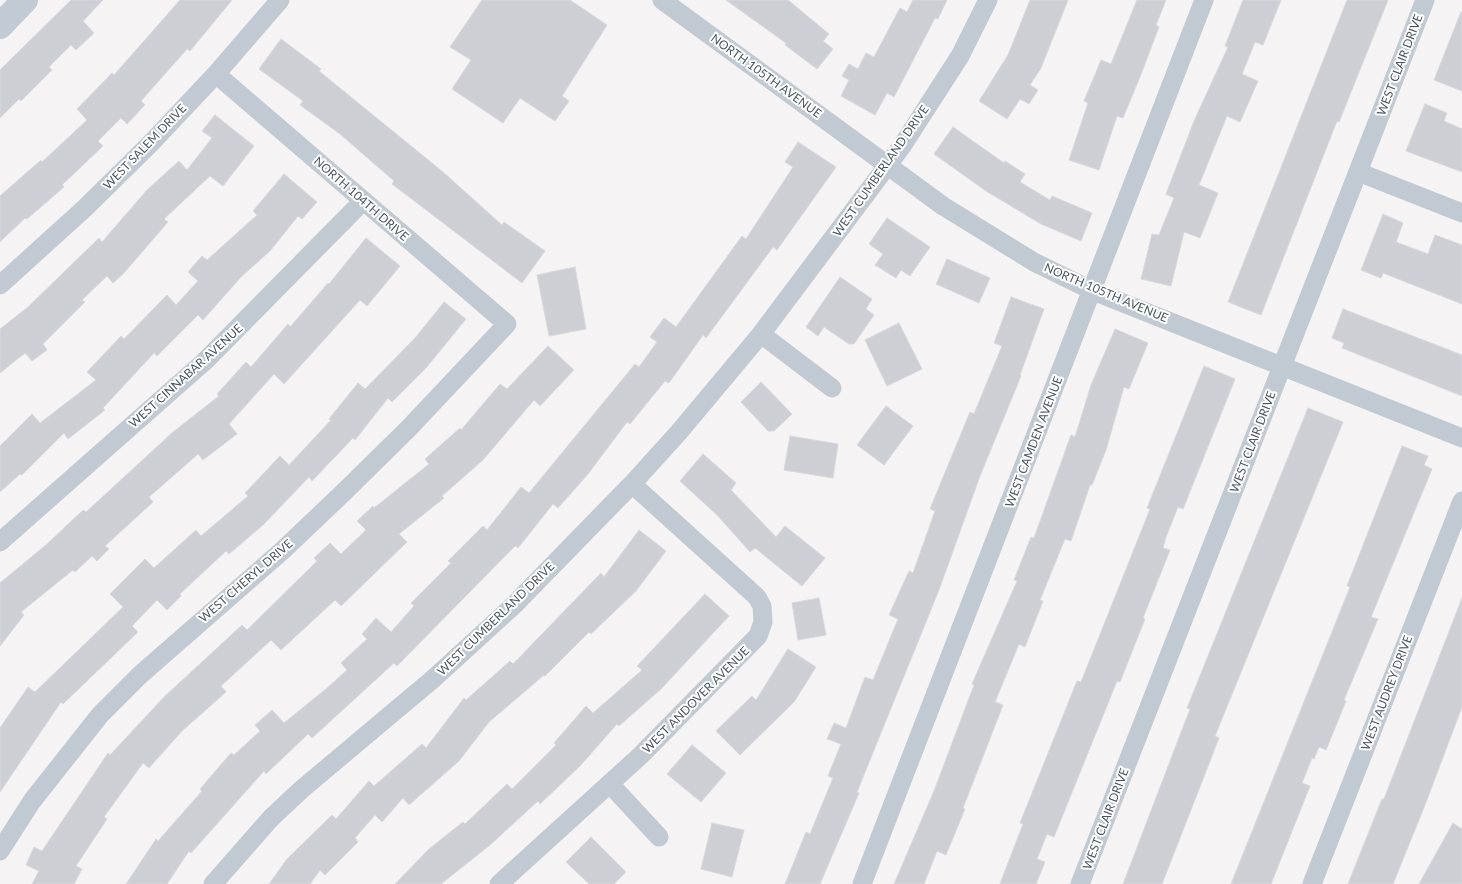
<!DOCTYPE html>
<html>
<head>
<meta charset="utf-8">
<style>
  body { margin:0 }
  canvas { display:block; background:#f5f3f3 }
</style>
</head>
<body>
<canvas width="1462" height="884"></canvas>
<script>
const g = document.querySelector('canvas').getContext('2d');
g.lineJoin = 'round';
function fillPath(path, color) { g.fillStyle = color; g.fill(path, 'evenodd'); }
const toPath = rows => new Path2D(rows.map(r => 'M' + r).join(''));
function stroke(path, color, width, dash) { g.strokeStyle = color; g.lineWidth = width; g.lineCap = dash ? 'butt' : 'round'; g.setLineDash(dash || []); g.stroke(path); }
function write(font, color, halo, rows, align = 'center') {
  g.font = font + ' Lato,sans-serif'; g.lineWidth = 4; g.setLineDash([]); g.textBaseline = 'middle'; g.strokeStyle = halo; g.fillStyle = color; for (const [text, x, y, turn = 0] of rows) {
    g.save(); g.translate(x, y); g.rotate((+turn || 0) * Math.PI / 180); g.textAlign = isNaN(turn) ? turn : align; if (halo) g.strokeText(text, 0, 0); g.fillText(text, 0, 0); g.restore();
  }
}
const building = toPath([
  [71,0,103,0,83,21,94,33,76,50,71,45,49,67,52,70,21,101,19,99,0,118,0,70,71,0],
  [180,0,232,0,190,51,187,49,141,101,145,105,127,124,121,118,98,141,103,146,62,185,64,187,27,219,25,218,0,242,0,196,41,160,42,162,87,120,77,109,112,73,114,75,180,0],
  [482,0,570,0,607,25,562,96,569,101,555,121,520,98,503,123,452,89,471,60,450,47,482,0],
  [726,0,788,0,829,34,823,41,833,49,817,69,785,45,786,43,726,0],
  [913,0,947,0,938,19,935,18,894,97,887,93,875,115,841,96,849,80,842,76,849,64,858,69,866,53,874,57,900,8,907,12,913,0],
  [1030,0,1068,0,1041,68,1030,85,1038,90,1029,104,1020,99,1007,119,979,101,1008,55,1030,0],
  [1137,0,1166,0,1156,25,1159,27,1140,77,1123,118,1117,116,1099,170,1069,160,1088,103,1084,101,1101,60,1111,64,1137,0],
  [1243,0,1281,0,1263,45,1255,42,1242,74,1258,81,1240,122,1227,116,1199,185,1218,193,1200,238,1184,232,1171,286,1141,279,1152,234,1159,235,1174,198,1166,194,1194,121,1228,47,1225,46,1243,0],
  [1347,0,1388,0,1339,122,1337,121,1261,315,1228,302,1347,0],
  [1461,12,1462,12,1462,91,1434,80,1461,12],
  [281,39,321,69,319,71,443,172,502,225,504,222,545,251,522,283,392,184,394,181,340,134,300,105,303,101,259,69,281,39],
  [1425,104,1447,113,1444,121,1462,129,1462,172,1406,151,1425,104],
  [215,115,254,146,223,186,210,176,164,219,168,222,124,273,113,283,107,276,82,300,85,302,43,344,47,350,32,361,25,353,0,373,0,329,28,307,99,238,102,242,147,190,179,161,187,170,212,138,202,131,215,115],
  [953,127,1004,163,1005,161,1025,174,1020,182,1050,200,1052,196,1092,213,1081,241,1041,224,986,191,934,154,953,127],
  [798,142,836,167,777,250,773,247,706,338,703,335,669,383,665,381,630,424,627,422,588,474,558,508,553,504,518,548,515,546,397,666,394,663,312,738,308,734,266,774,264,771,191,853,189,851,167,884,126,884,156,839,158,841,202,791,200,789,231,753,234,755,260,731,255,725,272,710,284,723,327,688,347,670,341,663,367,639,362,634,376,618,391,632,414,606,411,603,451,563,448,561,483,526,487,530,521,487,529,493,635,364,639,367,657,342,650,337,664,318,676,327,742,236,746,239,793,167,785,162,798,142],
  [284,174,317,202,302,219,298,216,270,251,241,277,203,320,198,315,157,356,154,353,103,408,105,410,68,439,64,433,22,475,20,474,0,492,0,446,32,414,40,423,96,380,87,372,121,336,124,339,167,295,176,305,198,281,188,272,202,256,207,260,257,215,253,211,284,174],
  [1383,214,1403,223,1396,242,1428,254,1435,235,1462,245,1462,304,1383,273,1381,278,1361,270,1383,214],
  [887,218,930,247,910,276,901,270,896,278,875,265,883,254,869,244,887,218],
  [366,238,400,266,367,306,360,300,284,384,274,374,229,424,237,434,203,460,198,454,149,497,153,502,105,546,109,549,97,561,92,556,75,572,73,570,21,612,24,615,0,646,0,583,47,544,83,510,86,512,173,432,219,396,217,394,246,362,251,367,288,324,290,327,328,283,329,284,366,238],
  [947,259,990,278,979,303,936,284,947,259],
  [575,267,586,329,549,336,537,275,575,267],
  [840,277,872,299,866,309,874,315,854,344,849,344,824,327,818,336,806,327,840,277],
  [1011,297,1044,309,1020,375,1021,376,980,476,939,590,857,792,859,793,820,884,785,884,806,832,810,834,833,778,828,776,841,744,827,739,834,723,846,728,865,677,873,680,898,619,889,615,909,571,913,573,935,511,930,509,970,412,974,414,1002,346,994,343,1011,297],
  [444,302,466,319,426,368,392,402,388,398,355,440,353,438,312,481,309,477,263,525,229,554,226,551,180,594,181,596,167,610,157,600,132,626,138,632,63,704,61,702,0,792,0,728,28,687,35,692,123,607,110,594,145,559,154,568,196,530,201,536,248,496,245,493,280,456,289,465,331,420,329,419,358,383,365,389,416,337,444,302],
  [1343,309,1462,355,1462,396,1342,348,1344,343,1332,338,1343,309],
  [899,323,922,369,887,386,865,340,899,323],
  [1115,329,1148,343,1129,389,1124,387,1106,450,1092,485,1090,485,1071,541,1065,539,1040,600,1043,601,1025,647,1019,644,995,702,1003,705,963,808,965,809,946,855,937,851,924,884,894,884,934,791,974,685,972,684,1017,581,1014,580,1031,537,1034,538,1071,435,1075,437,1091,385,1115,329],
  [548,346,574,370,540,406,534,400,483,460,442,496,444,498,399,534,407,542,341,606,335,600,281,650,271,640,221,686,226,692,182,731,149,768,143,763,104,817,107,819,76,866,82,869,74,884,32,884,39,871,26,865,34,847,42,851,108,753,110,755,164,697,242,625,247,630,317,561,314,558,330,543,341,554,366,530,357,521,373,506,374,508,429,464,425,459,460,428,461,430,500,384,507,389,548,346],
  [1204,366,1235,379,1183,509,1178,507,1166,537,1163,548,1170,550,1143,618,1145,619,1120,682,1117,681,1054,837,1047,834,1037,859,1045,862,1036,884,1000,884,1023,824,1020,823,1077,681,1081,682,1150,509,1147,508,1204,366],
  [761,382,792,414,774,431,768,431,741,402,761,382],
  [886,406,913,426,884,465,857,445,886,406],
  [1308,408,1343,422,1215,736,1219,738,1180,838,1162,884,1123,884,1190,709,1187,708,1308,408],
  [790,436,838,444,833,478,784,470,790,436],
  [1402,446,1428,456,1424,465,1432,469,1371,617,1378,619,1344,700,1346,701,1326,750,1319,747,1314,759,1312,758,1302,783,1310,786,1271,884,1231,884,1350,587,1347,586,1402,446],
  [703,454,736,483,731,490,776,537,785,526,825,558,802,586,755,548,750,552,718,516,680,481,703,454],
  [639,530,666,551,636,591,591,634,589,632,545,676,544,675,489,722,459,761,409,805,403,798,382,822,375,815,355,838,358,842,325,875,320,870,310,884,269,884,287,859,332,815,336,819,369,781,374,786,422,744,426,748,464,698,466,700,510,661,513,664,601,573,604,577,639,530],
  [705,594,729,616,661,689,619,726,617,724,580,766,540,804,538,801,490,845,441,884,395,884,429,849,463,822,465,824,507,784,512,789,556,745,554,743,586,706,593,713,642,670,637,666,705,594],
  [819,598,826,635,798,640,792,603,819,598],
  [1462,598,1462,707,1425,805,1393,884,1348,884,1382,799,1384,799,1462,598],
  [788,649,816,667,794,702,740,755,716,731,752,696,756,700,788,649],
  [692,745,726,773,701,802,667,774,692,745],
  [712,823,744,830,732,877,701,869,712,823],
  [1453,823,1462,829,1462,884,1419,884,1453,823],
  [591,837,626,872,614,884,589,884,566,862,591,837]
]);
fillPath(building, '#cdcfd5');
stroke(building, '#d7d9de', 1);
stroke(toPath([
  [662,0,943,206,1034,262,1093,291,1462,438],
  [1358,172,1462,213],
  [0,285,85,208,151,143,216,74,280,0],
  [761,334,832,388],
  [0,542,205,361,363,201],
  [610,784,659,837],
  [0,851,32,801,100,715,140,675,283,550,344,492,409,428,507,324,216,74],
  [213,884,271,818,302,789,433,679,513,606,632,484,679,432,761,334,902,146,960,56,988,0],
  [499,884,640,756,758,636,763,622,762,606,757,597,632,484],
  [862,884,1204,0],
  [1080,884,1425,0],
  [1312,884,1462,501]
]), '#c1cad2', 19);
stroke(toPath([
  [0,26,25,0]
]), '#c1cbd6', 26);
write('12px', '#4a5661', '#fff', [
  ["WEST CLAIR DRIVE",1400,65,-69],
  ["NORTH 105TH AVENUE",766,76,36],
  ["WEST SALEM DRIVE",145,147,-46],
  ["WEST CUMBERLAND DRIVE",881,171,-55],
  ["NORTH 104TH DRIVE",361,199,41],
  ["NORTH 105TH AVENUE",1106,293,23],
  ["WEST CINNABAR AVENUE",186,376,-42],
  ["WEST CAMDEN AVENUE",1034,442,-69],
  ["WEST CLAIR DRIVE",1253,442,-69],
  ["WEST CHERYL DRIVE",246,581,-41],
  ["WEST CUMBERLAND DRIVE",496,619,-44],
  ["WEST AUDREY DRIVE",1387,693,-69],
  ["WEST ANDOVER AVENUE",696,700,-45],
  ["WEST CLAIR DRIVE",1106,819,-69]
]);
</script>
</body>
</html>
